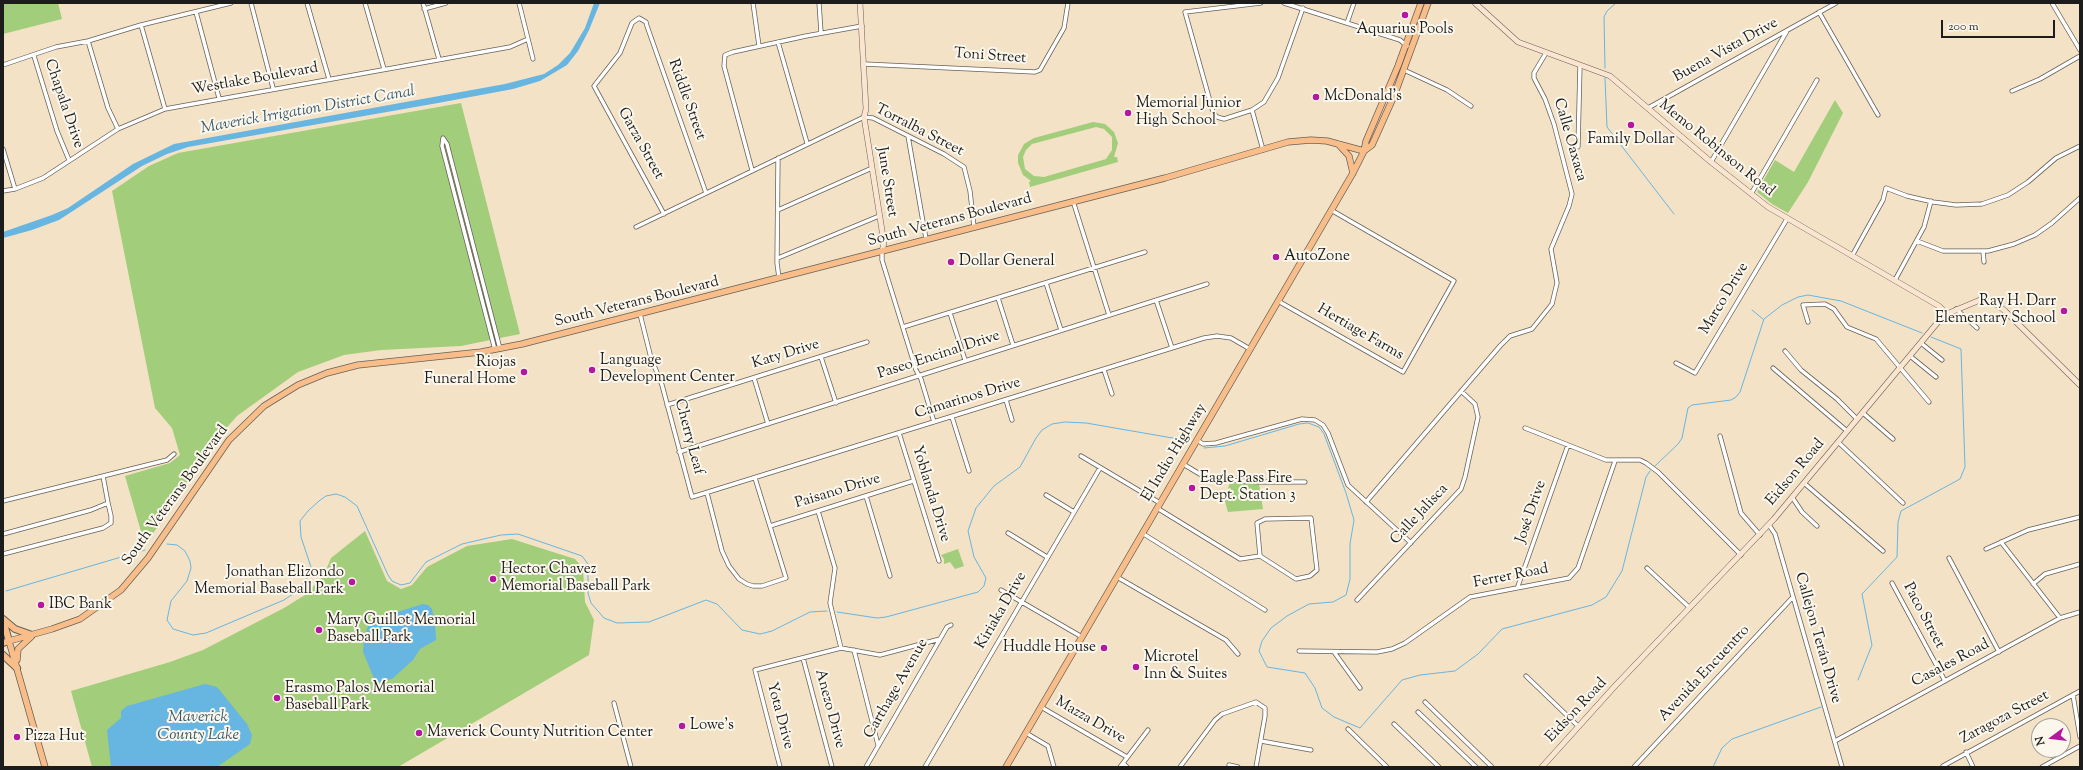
<!DOCTYPE html>
<html>
<head>
<meta charset="utf-8">
<style>
  body { margin:0 }
  #map { position:relative; width:2083px; height:770px; overflow:hidden; background:#f3e2c6; font-family:"Sorts Mill Goudy",serif }
  canvas { display:block }
  .frame { position:absolute; inset:0; border:4px solid #1c1c1c; pointer-events:none }
  .north { position:absolute; left:2031px; top:718px; width:40px; height:40px; box-sizing:border-box; background:#fbf7ec; border:1px solid #a29f99; border-radius:50%; rotate:255deg; font-size:11px; font-weight:700; line-height:16px; text-align:center; color:#1c1c1c }
  .north::after { content:''; display:block; margin:auto; width:14px; height:18px; background:#b5179e; clip-path:polygon(50% 0,100% 100%,50% 72%,0 100%) }
  .scale { position:absolute; left:1941px; top:20px; width:114px; height:18px; box-sizing:border-box; border:2px solid #1c1c1c; border-top:0; padding-left:5px; font-size:12px; line-height:14px; white-space:nowrap; color:#1c1c1c; -webkit-text-stroke:3px #fbf7ec; paint-order:stroke }
</style>
</head>
<body>
<div id="map">
<canvas width="2083" height="770"></canvas>
<div class="frame"></div>
<div class="north">N</div>
<div class="scale">200 m</div>
</div>
<script>
const g = document.querySelector('canvas').getContext('2d');
g.lineJoin = 'round';
function fillPath(path, color) { g.fillStyle = color; g.fill(path, 'evenodd'); }
const toPath = rows => new Path2D(rows.map(r => 'M' + r).join(''));
function stroke(path, color, width, dash) { g.strokeStyle = color; g.lineWidth = width; g.lineCap = dash ? 'butt' : 'round'; g.setLineDash(dash || []); g.stroke(path); }
function write(font, color, halo, rows, align = 'center') {
  g.font = font + ' "Sorts Mill Goudy",serif'; g.lineWidth = 4; g.setLineDash([]); g.textBaseline = 'middle'; g.strokeStyle = halo; g.fillStyle = color; for (const [text, x, y, turn = 0] of rows) {
    g.save(); g.translate(x, y); g.rotate((+turn || 0) * Math.PI / 180); g.textAlign = isNaN(turn) ? turn : align; if (halo) g.strokeText(text, 0, 0); g.fillText(text, 0, 0); g.restore();
  }
}
fillPath(toPath([
  [3,3,58,3,62,19,3,34],
  [1835,100,1843,113,1808,182,1788,213,1772,204,1757,192,1775,160,1794,172],
  [461,103,520,334,461,346,381,350,344,355,298,372,237,416,215,441,148,541,144,542,125,476,170,463,180,455,172,428,155,408,112,191,149,166,178,153],
  [1093,122,1105,124,1114,132,1118,143,1114,157,1117,157,1118,162,1030,187,1029,182,1031,181,1023,175,1018,163,1018,155,1024,144,1034,138],
  [1096,127,1104,129,1112,137,1112,150,1106,159,1044,177,1034,176,1025,169,1023,157,1026,150,1032,144],
  [1230,483,1259,484,1263,509,1228,512,1224,498],
  [365,531,387,581,401,589,412,585,427,567,467,546,512,539,575,559,583,568,585,602,594,620,589,655,398,767,92,767,71,691,170,662,203,650,284,608,305,595,324,575,331,558],
  [958,549,964,566,955,569,950,562,944,564,944,559,941,555]
]), '#a2cd7a');
fillPath(toPath([
  [594,3,600,3,589,30,578,51,567,65,540,81,513,89,438,103,188,147,167,154,142,166,59,220,32,230,3,238,3,232,52,215,68,208,133,164,174,144,505,84,544,74,558,65,570,53,585,28],
  [423,604,428,605,432,609,435,623,436,640,420,649,413,660,392,679,376,683,363,652,364,638,368,626,375,619],
  [205,684,217,687,247,724,252,735,250,744,217,767,111,767,107,730,121,718,121,711,127,706]
]), '#67b5e1');
stroke(toPath([
  [1605,68,1604,17,1607,11,1616,3],
  [1605,78,1607,127,1674,214],
  [1752,310,1763,319],
  [1204,448,1225,446,1299,424,1308,423,1319,427,1324,434,1346,493,1354,520,1350,544,1350,579,1346,595,1333,602,1309,604,1287,616,1271,628,1262,641,1259,651,1267,667,1305,673,1315,688,1322,708,1334,717,1360,728,1402,680,1420,675,1455,671,1478,654,1502,629,1592,605,1606,597,1622,571,1646,477,1650,471],
  [1655,466,1678,444,1682,438,1688,408,1692,405,1731,400,1736,397,1740,392,1764,319,1782,305,1798,297,1808,295,1841,301,1922,333],
  [167,544,177,545,185,551,190,561,191,568,187,581,171,601,167,620,173,629,193,635,206,633,246,616,284,600,296,592,308,577,311,567,301,537,300,521,308,511,319,501,326,496,336,494,345,497,357,506,388,575,392,581,401,585,410,583,426,562,462,544,501,535,518,534,582,556,588,564,588,593,591,603,604,618,617,623,649,622,706,600,717,604,742,630,760,634,772,631,810,612,827,611],
  [6,591,145,550],
  [837,612,877,618,886,617,978,592,984,586,986,578,974,557,968,531,976,508,994,486,1020,467,1036,438,1042,430,1052,424,1065,422,1086,423,1184,440],
  [1858,680,1872,645,1862,594,1897,557,1898,522,1901,511,1960,479,1965,467,1961,349,1931,337],
  [1713,767,1722,748,1732,739,1821,707]
]), '#67b5e1', 1);
const street = toPath([
  [251,3,273,88],
  [307,3,329,79],
  [365,3,384,69],
  [423,3,439,59],
  [519,3,533,59],
  [753,3,759,46],
  [819,3,821,32],
  [1261,3,1185,12,1213,112,1217,117,1224,119,1252,110,1264,102,1278,78,1303,8],
  [1284,3,1400,40,1407,46],
  [2052,3,2080,50],
  [424,9,446,3],
  [196,12,219,98],
  [1819,12,1878,115],
  [1347,23,1354,3],
  [141,25,165,109],
  [88,41,108,108,118,129],
  [778,42,807,143],
  [34,56,57,131,69,160],
  [864,64,1035,72,1040,70,1064,28,1068,3],
  [3,65,56,47,88,41,141,25,231,3],
  [1404,70,1447,90,1471,106],
  [2012,91,2040,79,2080,56],
  [1648,108,1836,3],
  [1252,110,1263,150],
  [908,136,926,239],
  [1578,147,1580,65],
  [3,149,15,189],
  [778,158,777,263,779,278],
  [1711,162,1787,31],
  [752,170,724,66,725,55,733,52,806,36,862,26],
  [3,191,15,189,43,178,118,129,165,109,510,47,528,39],
  [1751,194,1817,80],
  [1073,201,1109,315],
  [778,210,872,168],
  [664,214,594,86,620,53,632,23,639,18,646,22,647,26,706,193],
  [636,227,864,117,873,118,944,154,964,167,970,191,974,227],
  [1917,241,1943,251,1988,251,2014,244,2035,235,2052,223,2080,198],
  [882,251,882,260,916,370,921,379,934,422],
  [1983,251,1984,262],
  [1852,256,1883,200,1886,188,1907,196,1933,202,1956,205,1982,204,2008,195,2028,182,2056,158,2080,146],
  [778,258,879,216],
  [1895,280,1924,227,1931,201],
  [1046,283,1061,330],
  [998,298,1013,345],
  [1156,300,1172,348],
  [1278,301,1403,372,1454,281,1331,210],
  [1956,309,1977,328],
  [950,313,965,360],
  [640,314,651,358,662,385,692,497,1204,338,1217,336,1231,338,1250,349],
  [1808,322,1803,305,1825,304,1834,309,1847,327,1876,339,1929,402],
  [903,327,1145,252],
  [1921,343,1942,360],
  [495,350,442,146,443,138,447,144,500,349],
  [1785,351,1801,370,1837,399,1857,419],
  [1910,356,1936,377],
  [821,357,836,403],
  [1676,363,1695,373,1787,219],
  [1773,368,1847,431],
  [1104,370,1112,394],
  [754,378,768,424],
  [1006,400,1012,420],
  [667,405,867,342],
  [1863,413,1893,439],
  [952,417,969,471],
  [1525,428,1606,460,1640,460,1646,463,1658,472,1741,555],
  [899,433,939,561],
  [1720,436,1741,513,1760,535],
  [1197,440,1203,444,1216,443,1302,419,1315,420,1323,425,1328,433,1348,485,1411,543],
  [1838,442,1903,503],
  [679,452,1207,284],
  [1081,456,1160,503],
  [1183,464,1208,479,1261,482,1305,482],
  [103,476,167,460,174,454],
  [1804,483,1883,551],
  [707,493,722,551,729,566,739,579,747,584,753,586,762,586,786,578,755,478],
  [1046,495,1074,512],
  [866,496,890,576],
  [1792,497,1802,512,1817,526],
  [3,501,103,476,108,503],
  [1366,502,1500,346,1510,336,1532,329,1552,304,1557,283,1551,249,1569,206,1572,194,1554,124,1545,99,1534,78,1534,73,1546,53],
  [1157,508,1240,559,1260,556,1296,579,1310,576,1317,570,1311,518,1265,519,1257,523,1260,556],
  [818,511,835,568,830,603,841,648],
  [1769,525,1775,534,1842,767],
  [770,526,913,481],
  [1008,533,1047,557],
  [1142,533,1265,610],
  [3,534,91,510,108,503,111,516,111,523,103,528,3,554],
  [2001,542,2060,618],
  [1986,549,2028,530,2080,517],
  [1949,558,1999,652],
  [1647,568,1690,608],
  [1117,577,1226,640,1238,654],
  [1892,583,1945,681],
  [2033,584,2045,574,2080,564],
  [1518,586,1568,445],
  [1001,590,1082,637],
  [1357,600,1461,489,1465,477,1478,417,1475,404,1461,391],
  [854,650,878,745],
  [1299,651,1377,652,1392,649,1405,643,1470,597,1569,578,1578,568,1615,461],
  [1334,652,1360,688],
  [803,658,832,767],
  [1526,676,1578,726],
  [2073,695,2080,737],
  [1425,702,1492,767],
  [614,703,631,767],
  [1041,707,1127,757],
  [1418,712,1476,767],
  [1394,724,1439,767],
  [1348,729,1387,767],
  [1026,733,1048,746,1054,767],
  [1261,741,1311,750],
  [1835,741,2060,618,2080,612],
  [1966,752,1973,767],
  [1123,763,1127,767],
  [1229,765,1238,767],
  [1943,766,2080,691],
  [780,767,755,670,841,648,880,655,940,639],
  [866,767,947,627,951,625],
  [925,767,1100,468],
  [1120,767,1148,730],
  [1180,767,1215,720,1222,714,1256,702,1265,708,1265,716,1256,767],
  [1634,767,1793,597],
  [2042,767,2080,746]
]);
const secondary = toPath([
  [860,3,866,109,864,117,884,243,882,251],
  [1475,3,1518,42,1610,76,1711,162,1768,207,1939,306,1947,314],
  [1542,767,1615,686,1774,519,1938,322,1949,313,1980,300,1995,303,2005,311,2080,385]
]);
const primary = toPath([
  [1338,144,1349,156,1353,173],
  [1364,151,1372,145,1394,96,1428,3],
  [17,660,18,649,31,637],
  [45,767,9,641,52,629,80,619,121,590,148,558,229,440,264,406,298,385,327,373,358,365,481,352,522,344,1165,178,1288,142,1311,140,1327,141,1364,151],
  [1006,767,1353,173,1364,151,1366,141,1398,66,1421,3]
]);
const highway = toPath([
  [3,619,15,629,32,635],
  [3,643,9,641,3,620],
  [3,655,17,668]
]);
stroke(street, '#676158', 5);
stroke(secondary, '#676158', 6);
stroke(primary, '#676158', 7);
stroke(highway, '#676158', 8);
stroke(street, '#fff', 3.5);
stroke(secondary, '#fce5d0', 5);
stroke(primary, '#f8bd89', 5.5);
stroke(highway, '#f8bd89', 6);
for (const [x, y, r, color] of [
  [1405,15,4,"#b5179e"],
  [1316,97,4,"#b5179e"],
  [1128,113,4,"#b5179e"],
  [1631,125,4,"#b5179e"],
  [1276,257,4,"#b5179e"],
  [951,262,4,"#b5179e"],
  [2064,311,4,"#b5179e"],
  [592,370,4,"#b5179e"],
  [524,372,4,"#b5179e"],
  [1192,488,4,"#b5179e"],
  [493,579,4,"#b5179e"],
  [352,582,4,"#b5179e"],
  [41,605,4,"#b5179e"],
  [319,630,4,"#b5179e"],
  [1104,648,4,"#b5179e"],
  [1136,667,4,"#b5179e"],
  [277,698,4,"#b5179e"],
  [682,726,4,"#b5179e"],
  [419,733,4,"#b5179e"],
  [17,737,4,"#b5179e"]
]) { const dot = new Path2D(); dot.arc(x, y, r, 0, 2 * Math.PI); g.fillStyle = color; g.fill(dot); stroke(dot, '#fbf7ec', 1.5); }
write('15px', '#1c1c1c', '#fbf7ec', [
  ["Aquarius Pools",1405,30,"center"],
  ["McDonald's",1324,97],
  ["Memorial Junior",1136,104],
  ["High School",1136,121],
  ["Family Dollar",1631,140,"center"],
  ["AutoZone",1284,257],
  ["Dollar General",959,262],
  ["Ray H. Darr",2056,302,"right"],
  ["Elementary School",2056,319,"right"],
  ["Language",600,361],
  ["Development Center",600,378],
  ["Riojas",516,363,"right"],
  ["Funeral Home",516,380,"right"],
  ["Eagle Pass Fire",1200,479],
  ["Dept. Station 3",1200,496],
  ["Hector Chavez",501,570],
  ["Memorial Baseball Park",501,587],
  ["Jonathan Elizondo",344,573,"right"],
  ["Memorial Baseball Park",344,590,"right"],
  ["IBC Bank",49,605],
  ["Mary Guillot Memorial",327,621],
  ["Baseball Park",327,638],
  ["Huddle House",1096,648,"right"],
  ["Microtel",1144,658],
  ["Inn & Suites",1144,675],
  ["Erasmo Palos Memorial",285,689],
  ["Baseball Park",285,706],
  ["Lowe's",690,726],
  ["Maverick County Nutrition Center",427,733],
  ["Pizza Hut",25,737]
], 'left');
write('15px', '#1c1c1c', '#fbf7ec', [
  ["Buena Vista Drive",1726,51,-29],
  ["Toni Street",990,57,4],
  ["Westlake Boulevard",255,80,-10],
  ["Riddle Street",686,100,70],
  ["Chapala Drive",63,104,71],
  ["Torralba Street",919,131,27],
  ["Calle Oaxaca",1569,140,74],
  ["Garza Street",640,144,61],
  ["Memo Robinson Road",1716,149,39],
  ["June Street",886,182,81],
  ["South Veterans Boulevard",950,221,-15],
  ["Marco Drive",1725,299,-59],
  ["South Veterans Boulevard",637,303,-14],
  ["Hertiage Farms",1360,333,30],
  ["Katy Drive",786,355,-17],
  ["Paseo Encinal Drive",939,356,-18],
  ["Camarinos Drive",968,399,-17],
  ["Cherry Leaf",688,437,75],
  ["El Indio Highway",1175,453,-59],
  ["Eidson Road",1796,473,-50],
  ["Paisano Drive",838,492,-17],
  ["Yoblanda Drive",930,494,73],
  ["South Veterans Boulevard",176,496,-54],
  ["José Drive",1532,512,-71],
  ["Calle Jalisca",1420,515,-47],
  ["Ferrer Road",1511,577,-11],
  ["Kiriaka Drive",1002,611,-60],
  ["Paco Street",1923,616,62],
  ["Callejon Terán Drive",1817,638,74],
  ["Casales Road",1951,664,-28],
  ["Avenida Encuentro",1705,674,-47],
  ["Carthage Avenue",897,689,-60],
  ["Anezo Drive",829,709,75],
  ["Eidson Road",1577,711,-47],
  ["Yota Drive",779,716,75],
  ["Zaragoza Street",2005,718,-28],
  ["Mazza Drive",1090,721,30]
]);
write('italic 16px', '#3a596b', '#fbf7ec', [
  ["Maverick Irrigation District Canal",308,111,-10],
  ["Maverick",198,718],
  ["County Lake",198,736]
]);
</script>
</body>
</html>
